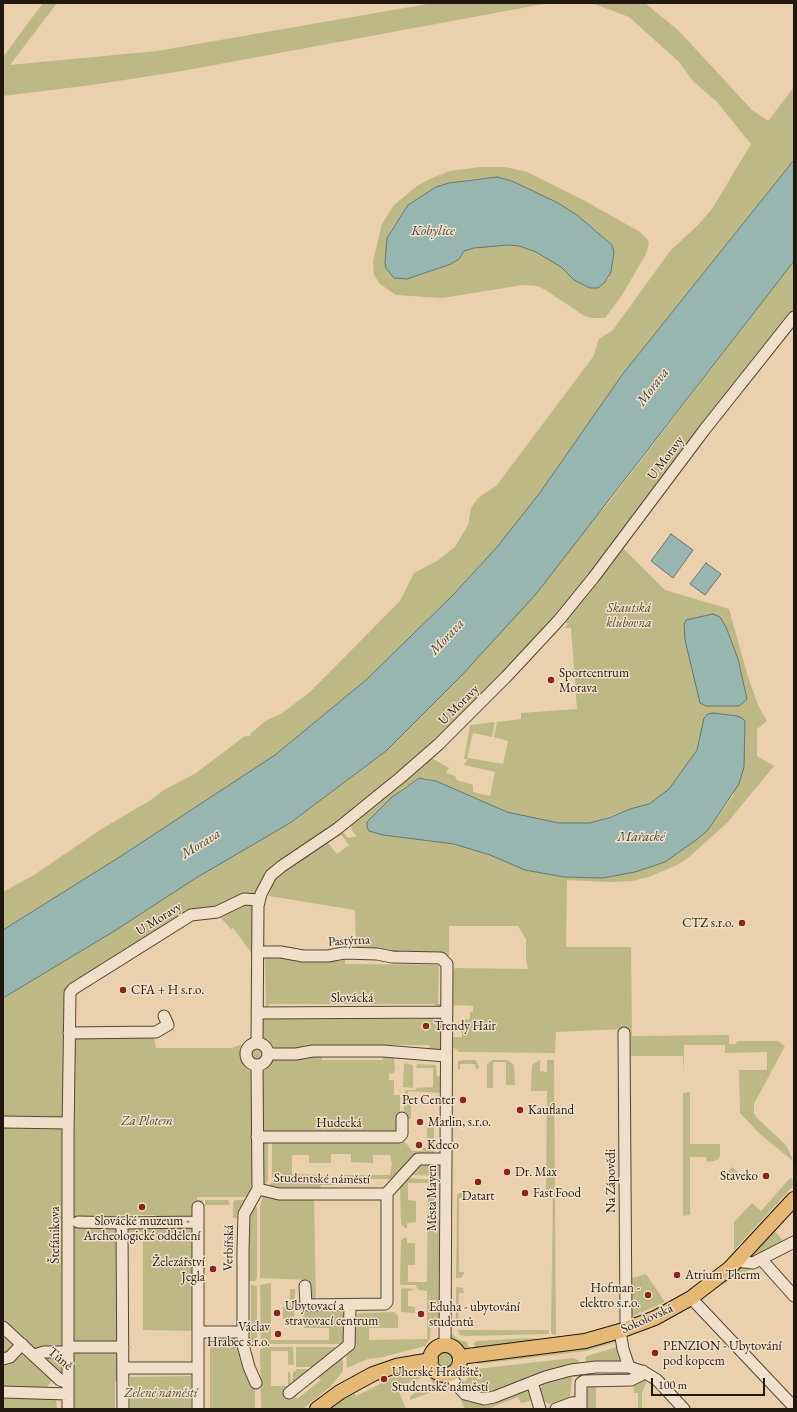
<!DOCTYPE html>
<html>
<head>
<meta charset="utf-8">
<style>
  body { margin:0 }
  #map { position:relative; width:797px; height:1412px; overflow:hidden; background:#ead0ac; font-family:"EB Garamond",serif }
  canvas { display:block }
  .frame { position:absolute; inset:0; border:4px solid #21180d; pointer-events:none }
  .scale { position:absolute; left:651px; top:1378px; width:114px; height:18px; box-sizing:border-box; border:2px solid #21180d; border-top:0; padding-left:5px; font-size:12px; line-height:14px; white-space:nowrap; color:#21180d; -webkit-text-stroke:3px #f1e0c9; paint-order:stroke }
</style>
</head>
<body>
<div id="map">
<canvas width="797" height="1412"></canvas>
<div class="frame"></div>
<div class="scale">100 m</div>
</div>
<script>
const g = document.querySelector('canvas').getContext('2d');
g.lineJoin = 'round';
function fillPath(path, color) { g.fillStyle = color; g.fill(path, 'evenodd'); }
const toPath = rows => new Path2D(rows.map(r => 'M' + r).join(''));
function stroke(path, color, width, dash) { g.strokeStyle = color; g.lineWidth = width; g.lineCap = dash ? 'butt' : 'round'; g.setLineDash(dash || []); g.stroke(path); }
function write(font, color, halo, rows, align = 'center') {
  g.font = font + ' "EB Garamond",serif'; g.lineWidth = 3; g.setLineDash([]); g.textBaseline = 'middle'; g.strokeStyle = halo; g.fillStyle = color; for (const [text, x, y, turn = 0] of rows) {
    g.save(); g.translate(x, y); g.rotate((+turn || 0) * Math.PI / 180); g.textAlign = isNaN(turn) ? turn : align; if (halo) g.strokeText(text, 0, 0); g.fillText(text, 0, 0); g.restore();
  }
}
fillPath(toPath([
  [43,3,57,3,10,65,157,51,433,3,549,3,182,71,92,85,3,96,3,57],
  [592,3,645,3,679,31,752,110,768,121,794,87,794,160,622,375,539,494,497,547,452,596,366,680,275,755,118,858,3,930,3,892,34,875,103,828,151,800,164,790,196,773,245,736,251,736,250,734,267,720,281,714,310,692,400,601,414,573,437,561,455,547,468,525,471,508,478,498,497,485,593,357,599,339,613,330,670,251,697,226,712,209,751,144,717,102,693,81,679,62,629,17],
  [480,167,505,167,527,172,585,201,640,232,646,238,649,242,646,254,622,295,605,318,591,318,583,315,544,289,537,286,523,285,442,298,396,295,380,284,374,275,373,261,382,224,394,205,417,186,432,178,450,171],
  [497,177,512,181,558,203,577,215,612,245,609,278,605,282,598,288,590,288,574,280,561,267,536,252,519,246,508,245,481,247,464,251,459,259,451,264,407,279,385,262,387,238,394,226,408,205,418,198,436,187,465,180],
  [794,261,794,314,585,584,439,740,256,894,210,910,68,991,65,1347,26,1348,52,1380,48,1386,45,1388,3,1387,3,998,116,930,196,878,290,823,386,751,462,675,609,502],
  [622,547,665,590,729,609,749,680,758,705,767,721,757,729,757,756,774,766,727,823,689,857,679,864,649,877,632,881,610,882,567,880,566,947,631,947,632,1036,729,1035,729,1044,736,1044,737,1041,778,1041,785,1046,754,1104,754,1113,757,1118,786,1145,794,1162,760,1134,740,1113,739,1070,767,1070,767,1052,725,1053,725,1045,684,1045,684,1074,683,1056,629,1056,628,1030,623,1029,556,1032,555,1053,459,1052,452,1046,451,1037,462,1037,462,1020,470,1019,470,1012,473,1012,473,1006,457,1005,451,1007,451,974,455,968,528,969,526,959,526,939,518,926,449,926,449,956,392,955,356,951,355,910,269,896,271,889,269,887,271,881,324,842,328,843,337,854,349,845,341,834,332,840,333,837,342,831,348,838,357,836,352,831,351,823,430,757,449,768,446,773,455,776,457,780,473,785,473,792,490,796,495,772,464,765,468,758,503,764,508,741,494,737,497,722,521,719,521,713,577,709,571,628,564,628,568,624,562,619,567,619],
  [727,630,738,659,747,699,739,706,713,706],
  [698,747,734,794,732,797,708,830,665,862,603,878,564,877,525,870,490,855,454,844,383,835,367,822,403,788,419,778,426,778,436,781,507,812,559,823,590,823,630,809,649,804,669,789,684,770],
  [495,722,492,737,473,733,467,759,464,759,470,725],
  [241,903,253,905,253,955,233,928,231,929,219,916],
  [265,954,292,957,293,960,341,961,342,956,345,956,345,964,439,965,438,1004,442,1004,443,1007,436,1009,435,1004,269,1004,268,1009,266,1010],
  [437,1016,442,1016,441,1048,437,1051,430,1052,429,1045,305,1045,304,1047,298,1049,274,1049,266,1042,262,1033,262,1017,288,1019,308,1017,308,1019,347,1019,348,1017,358,1017,358,1019,375,1017,397,1019,397,1017,408,1017,408,1019,417,1019],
  [72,1037,154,1037,156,1048,232,1048,248,1042,244,1053,245,1060,252,1071,254,1185,249,1197,197,1197,197,1200,203,1200,203,1208,194,1218,156,1218,155,1215,121,1215,119,1219,76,1219,73,1216],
  '251 1054a6 6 0 1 1 12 0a6 6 0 1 1-12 0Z',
  [321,1054,322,1060,383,1060,383,1054,394,1057,395,1070,393,1073,389,1074,389,1080,394,1080,394,1095,400,1095,400,1142,405,1142,412,1151,423,1151,423,1148,434,1148,434,1155,393,1179,344,1179,344,1175,390,1175,392,1164,390,1155,373,1155,373,1163,351,1162,351,1154,331,1154,331,1163,309,1163,309,1155,292,1155,292,1174,322,1175,322,1179,272,1178,272,1134,262,1131,263,1072,268,1064,274,1060,288,1058,316,1057],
  [464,1060,476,1060,479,1068,476,1069,475,1064,460,1064,460,1069,458,1069,458,1061],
  [493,1060,507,1060,514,1065,515,1085,506,1085,506,1062,493,1062,493,1088,487,1088,487,1064],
  [540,1060,540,1071,547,1072,547,1060,554,1060,556,1335,552,1334,551,1332,553,1192,546,1192,547,1091,531,1091,532,1065],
  [404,1063,413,1065,413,1088,403,1087],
  [417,1064,436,1065,437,1076,443,1076,442,1093,408,1091,408,1099,411,1099,411,1102,404,1102,405,1090,416,1090,416,1088,433,1087,433,1068,416,1068],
  [690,1092,690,1144,720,1144,720,1155,719,1159,714,1161,707,1162,706,1157,690,1157,690,1215,683,1216,683,1093],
  [404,1103,411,1103,411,1119,408,1119,408,1122,404,1122],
  [427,1125,434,1125,434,1146,427,1146],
  [268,1140,268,1180,265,1186,262,1183,262,1143],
  [418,1163,442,1164,443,1176,407,1175],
  [732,1167,739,1173,731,1182,724,1176],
  [409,1178,436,1180,436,1215,442,1229,441,1326,431,1325,430,1339,425,1346,383,1357,368,1359,347,1368,346,1351,353,1321,356,1321,357,1315,359,1313,394,1312,398,1316,398,1328,369,1328,369,1340,427,1339,427,1291,419,1290,415,1285,402,1285,400,1284,401,1240,404,1238,407,1238,407,1243,415,1243,415,1265,408,1265,408,1282,427,1282,428,1183,408,1183,408,1200,416,1201,416,1222,407,1223,407,1228,405,1228,401,1224,400,1188],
  [790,1178,794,1179,794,1185,734,1250,734,1222,752,1203,761,1211],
  [271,1183,335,1183,335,1185,322,1185,317,1190,268,1188],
  [459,1193,465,1193,465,1198,459,1198,459,1272,464,1272,464,1274,461,1278,456,1278,457,1196],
  [263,1195,314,1197,316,1301,314,1302,309,1298,309,1280,260,1278,260,1207],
  [205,1200,228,1200,230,1205,205,1205],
  [235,1200,247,1200,241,1218,233,1218,233,1202],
  [253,1204,257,1207,257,1278,255,1281,247,1281,247,1219],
  [74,1225,118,1228,117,1339,115,1342,75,1343,72,1340,72,1228],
  [188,1225,194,1228,196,1331,143,1330,143,1232,125,1232,125,1227],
  [774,1230,784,1242,755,1258,752,1257,752,1253],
  [742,1266,753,1268,706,1293,738,1267],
  [646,1274,665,1302,631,1317,629,1279],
  [271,1283,271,1340,329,1340,329,1328,304,1328,303,1312,342,1312,345,1316,344,1342,342,1344,261,1344,260,1285],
  [247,1284,257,1286,257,1342,255,1344,247,1344,248,1337,251,1337,251,1286],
  [456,1287,463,1288,464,1293,459,1293,458,1327,456,1327],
  [403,1288,416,1289,408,1291,408,1306,415,1307,415,1313,401,1312,401,1289],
  [290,1289,295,1289,294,1319,283,1319,283,1307,290,1306],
  [457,1330,549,1330,549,1334,465,1336,460,1335],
  [451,1333,459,1340,467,1342,469,1350,462,1349,457,1346,452,1338],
  [210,1335,236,1337,239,1341,255,1387,255,1409,210,1409],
  [618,1337,619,1341,586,1351,478,1364,476,1362],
  [528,1338,555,1340,475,1349,474,1343,477,1341],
  [620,1346,624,1363,586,1364,585,1358,587,1356],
  [264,1347,293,1347,294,1365,288,1365,288,1351,271,1351,271,1386,288,1386,288,1372,290,1372,291,1386,297,1399,321,1380,317,1375,343,1354,343,1371,331,1386,303,1409,261,1409,260,1350],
  [296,1347,339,1347,315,1367,296,1367],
  '436 1359a9 9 0 1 1 18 0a9 9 0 1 1-18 0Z',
  [76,1352,114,1352,116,1354,120,1381,115,1381,115,1409,73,1409,72,1356],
  [63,1355,63,1375,61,1375,47,1359,48,1357],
  [573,1358,578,1360,580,1364,488,1394,470,1391,463,1384,472,1372,476,1369],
  [414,1368,426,1369,445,1381,451,1388,447,1392,445,1387,410,1400,410,1397,413,1394,434,1386,429,1375,397,1387,406,1409,324,1409,355,1393,356,1396,398,1375,414,1371],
  [296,1369,315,1369,292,1385,293,1372,296,1371],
  [580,1372,581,1377,572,1377,570,1398,554,1406,543,1401,540,1389,544,1383],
  [191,1376,191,1409,130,1409,130,1377],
  [644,1379,647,1380,642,1393,642,1409,638,1409,638,1393,634,1393,633,1386],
  [596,1384,596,1409,586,1409,586,1388,588,1385],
  [524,1390,529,1391,532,1399,530,1401,521,1403,518,1397,487,1409,465,1409,460,1398,454,1392,468,1401,482,1404],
  [3,1397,56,1398,57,1409,3,1409]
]), '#bcb986');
const water = toPath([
  [794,160,794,261,536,594,462,675,386,751,290,823,196,878,116,930,3,998,3,930,118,858,275,755,366,680,452,596,497,547,539,494,622,375,794,160],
  [497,177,512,181,558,203,577,215,612,245,614,252,611,272,605,282,598,288,590,288,574,280,561,267,536,252,519,246,508,245,474,248,464,251,459,259,451,264,407,279,394,278,386,268,385,262,387,238,408,205,436,187,449,183,497,177],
  [671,534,693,550,673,578,651,561,671,534],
  [706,563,721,574,705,595,690,584,706,563],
  [713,614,720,617,726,627,738,659,747,699,739,706,706,706,700,703,685,640,684,625,686,620,713,614],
  [713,713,737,716,742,718,745,721,744,767,739,784,708,830,696,840,665,862,635,872,603,878,564,877,525,870,490,855,454,844,383,835,369,831,367,827,367,822,391,798,419,778,436,781,507,812,535,818,559,823,590,823,611,817,630,809,649,804,669,789,697,750,704,718,708,714,713,713]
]);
fillPath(water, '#98b6b0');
stroke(water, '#68776f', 1);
const minor = toPath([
  [258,952,281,952,303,956,328,956,344,953,377,954,392,957,441,958,447,964,445,1345],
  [257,1013,447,1012],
  [69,1033,156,1032,168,1025,164,1016],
  [624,1033,626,1321,628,1329],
  '246 1054a11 11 0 1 1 22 0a11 11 0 1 1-22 0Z',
  [257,1043,258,906,261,894,271,875,282,866,337,829,400,778,439,744,506,677,559,620,594,577,705,429,794,317],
  [269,1054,296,1054,313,1051,383,1051,446,1056],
  [3,1122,68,1123],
  [257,1137,399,1137,402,1134,402,1118],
  [258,1189,279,1194,387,1194],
  [198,1207,198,1332,243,1332],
  [78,1222,122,1223,123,1409],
  [122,1223,198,1222],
  [761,1259,794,1296],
  [738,1260,744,1262,753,1263,794,1242],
  [305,1286,306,1305,385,1304,387,1302,387,1193,418,1159,446,1159],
  [691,1298,794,1407],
  [3,1327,60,1380,68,1383],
  [620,1331,623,1349,629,1367],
  [198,1332,198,1409],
  [68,1347,123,1347],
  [34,1355,44,1352,68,1352],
  [3,1359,10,1357,22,1344],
  [123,1368,198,1368],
  [450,1374,455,1383,465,1394,484,1399,494,1397,545,1377,571,1370,596,1367,629,1367,644,1372,657,1380,684,1409],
  [532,1382,540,1409],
  [256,1383,249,1367,243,1345,243,1250,244,1214,258,1189,257,1066],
  [3,1392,68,1394],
  [289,1393,349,1345,350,1306],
  [68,1409,68,1135,70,993,73,989,191,915,217,912,244,899,259,900],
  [556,1409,572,1403,581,1402],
  [581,1409,581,1383,584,1381,631,1380,641,1375,643,1371]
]);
const major = toPath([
  '430 1360a15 15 0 1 1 30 0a15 15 0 1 1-30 0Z',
  [460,1357,585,1341,620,1331,655,1318,691,1298,730,1268,794,1199],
  [317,1409,340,1392,373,1374,396,1366,431,1360]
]);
stroke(minor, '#534635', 13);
stroke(major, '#21180d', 16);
stroke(minor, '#f1e0c9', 11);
stroke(major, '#e5b876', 14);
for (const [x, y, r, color] of [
  [551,680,4,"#8f2418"],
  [742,923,4,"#8f2418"],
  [123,990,4,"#8f2418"],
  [426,1026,4,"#8f2418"],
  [463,1100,4,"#8f2418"],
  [520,1110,4,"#8f2418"],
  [420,1122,4,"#8f2418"],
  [419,1145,4,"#8f2418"],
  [507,1172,4,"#8f2418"],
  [766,1176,4,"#8f2418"],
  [478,1182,4,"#8f2418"],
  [525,1193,4,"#8f2418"],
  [142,1207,4,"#8f2418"],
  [213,1269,4,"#8f2418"],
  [677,1275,4,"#8f2418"],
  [648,1295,4,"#8f2418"],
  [277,1313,4,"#8f2418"],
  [421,1314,4,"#8f2418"],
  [278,1334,4,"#8f2418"],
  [655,1353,4,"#8f2418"],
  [384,1379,4,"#8f2418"]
]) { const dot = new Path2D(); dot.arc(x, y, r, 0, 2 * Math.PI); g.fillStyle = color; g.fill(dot); stroke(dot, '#f1e0c9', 1.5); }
write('13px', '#21180d', '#f1e0c9', [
  ["U Moravy",666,458,-53],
  ["U Moravy",459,705,-45],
  ["U Moravy",159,919,-32],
  ["Pastýrna",349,941,-3],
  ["Slovácká",352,998],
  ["Hudecká",339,1123],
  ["Studentské náměstí",322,1179,1],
  ["Na Zápovědi",611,1181,-90],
  ["Města Mayen",432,1198,-90],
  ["Štefánikova",55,1235,-90],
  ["Verbířská",229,1248,-89],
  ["Sokolovská",647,1319,-24],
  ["Tůně",60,1359,40]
]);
write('italic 13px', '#504831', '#f1e0c9', [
  ["Skautská",629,608],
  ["klubovna",629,623],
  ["Za Plotem",147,1121],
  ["Zelené náměstí",161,1393]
]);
write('13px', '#21180d', '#f1e0c9', [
  ["Sportcentrum",559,673],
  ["Morava",559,688],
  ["CTZ s.r.o.",734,923,"right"],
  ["CFA + H s.r.o.",131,990],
  ["Trendy Hair",434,1026],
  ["Pet Center",455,1100,"right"],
  ["Kaufland",528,1110],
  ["Marlin, s.r.o.",428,1122],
  ["Kdeco",427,1145],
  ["Dr. Max",515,1172],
  ["Staveko",758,1176,"right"],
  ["Fast Food",533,1193],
  ["Datart",478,1196,"center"],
  ["Slovácké muzeum -",142,1221,"center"],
  ["Archeologické oddělení",142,1236,"center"],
  ["Železářství",205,1262,"right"],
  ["Jegla",205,1277,"right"],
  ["Atrium Therm",685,1275],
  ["Hofman -",640,1288,"right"],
  ["elektro s.r.o.",640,1303,"right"],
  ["Ubytovací a",285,1306],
  ["stravovací centrum",285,1321],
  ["Eduha - ubytování",429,1307],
  ["studentů",429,1322],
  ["Václav",270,1327,"right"],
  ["Hrabec s.r.o.",270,1342,"right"],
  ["PENZION - Ubytování",663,1346],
  ["pod kopcem",663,1361],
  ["Uherské Hradiště,",392,1372],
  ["Studentské náměstí",392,1387]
], 'left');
write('italic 14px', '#45473e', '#f1e0c9', [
  ["Kobylice",433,231],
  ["Morava",653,387,-53],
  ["Morava",447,637,-47],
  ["Mařacké",641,837],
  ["Morava",201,844,-32]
]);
</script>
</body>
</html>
